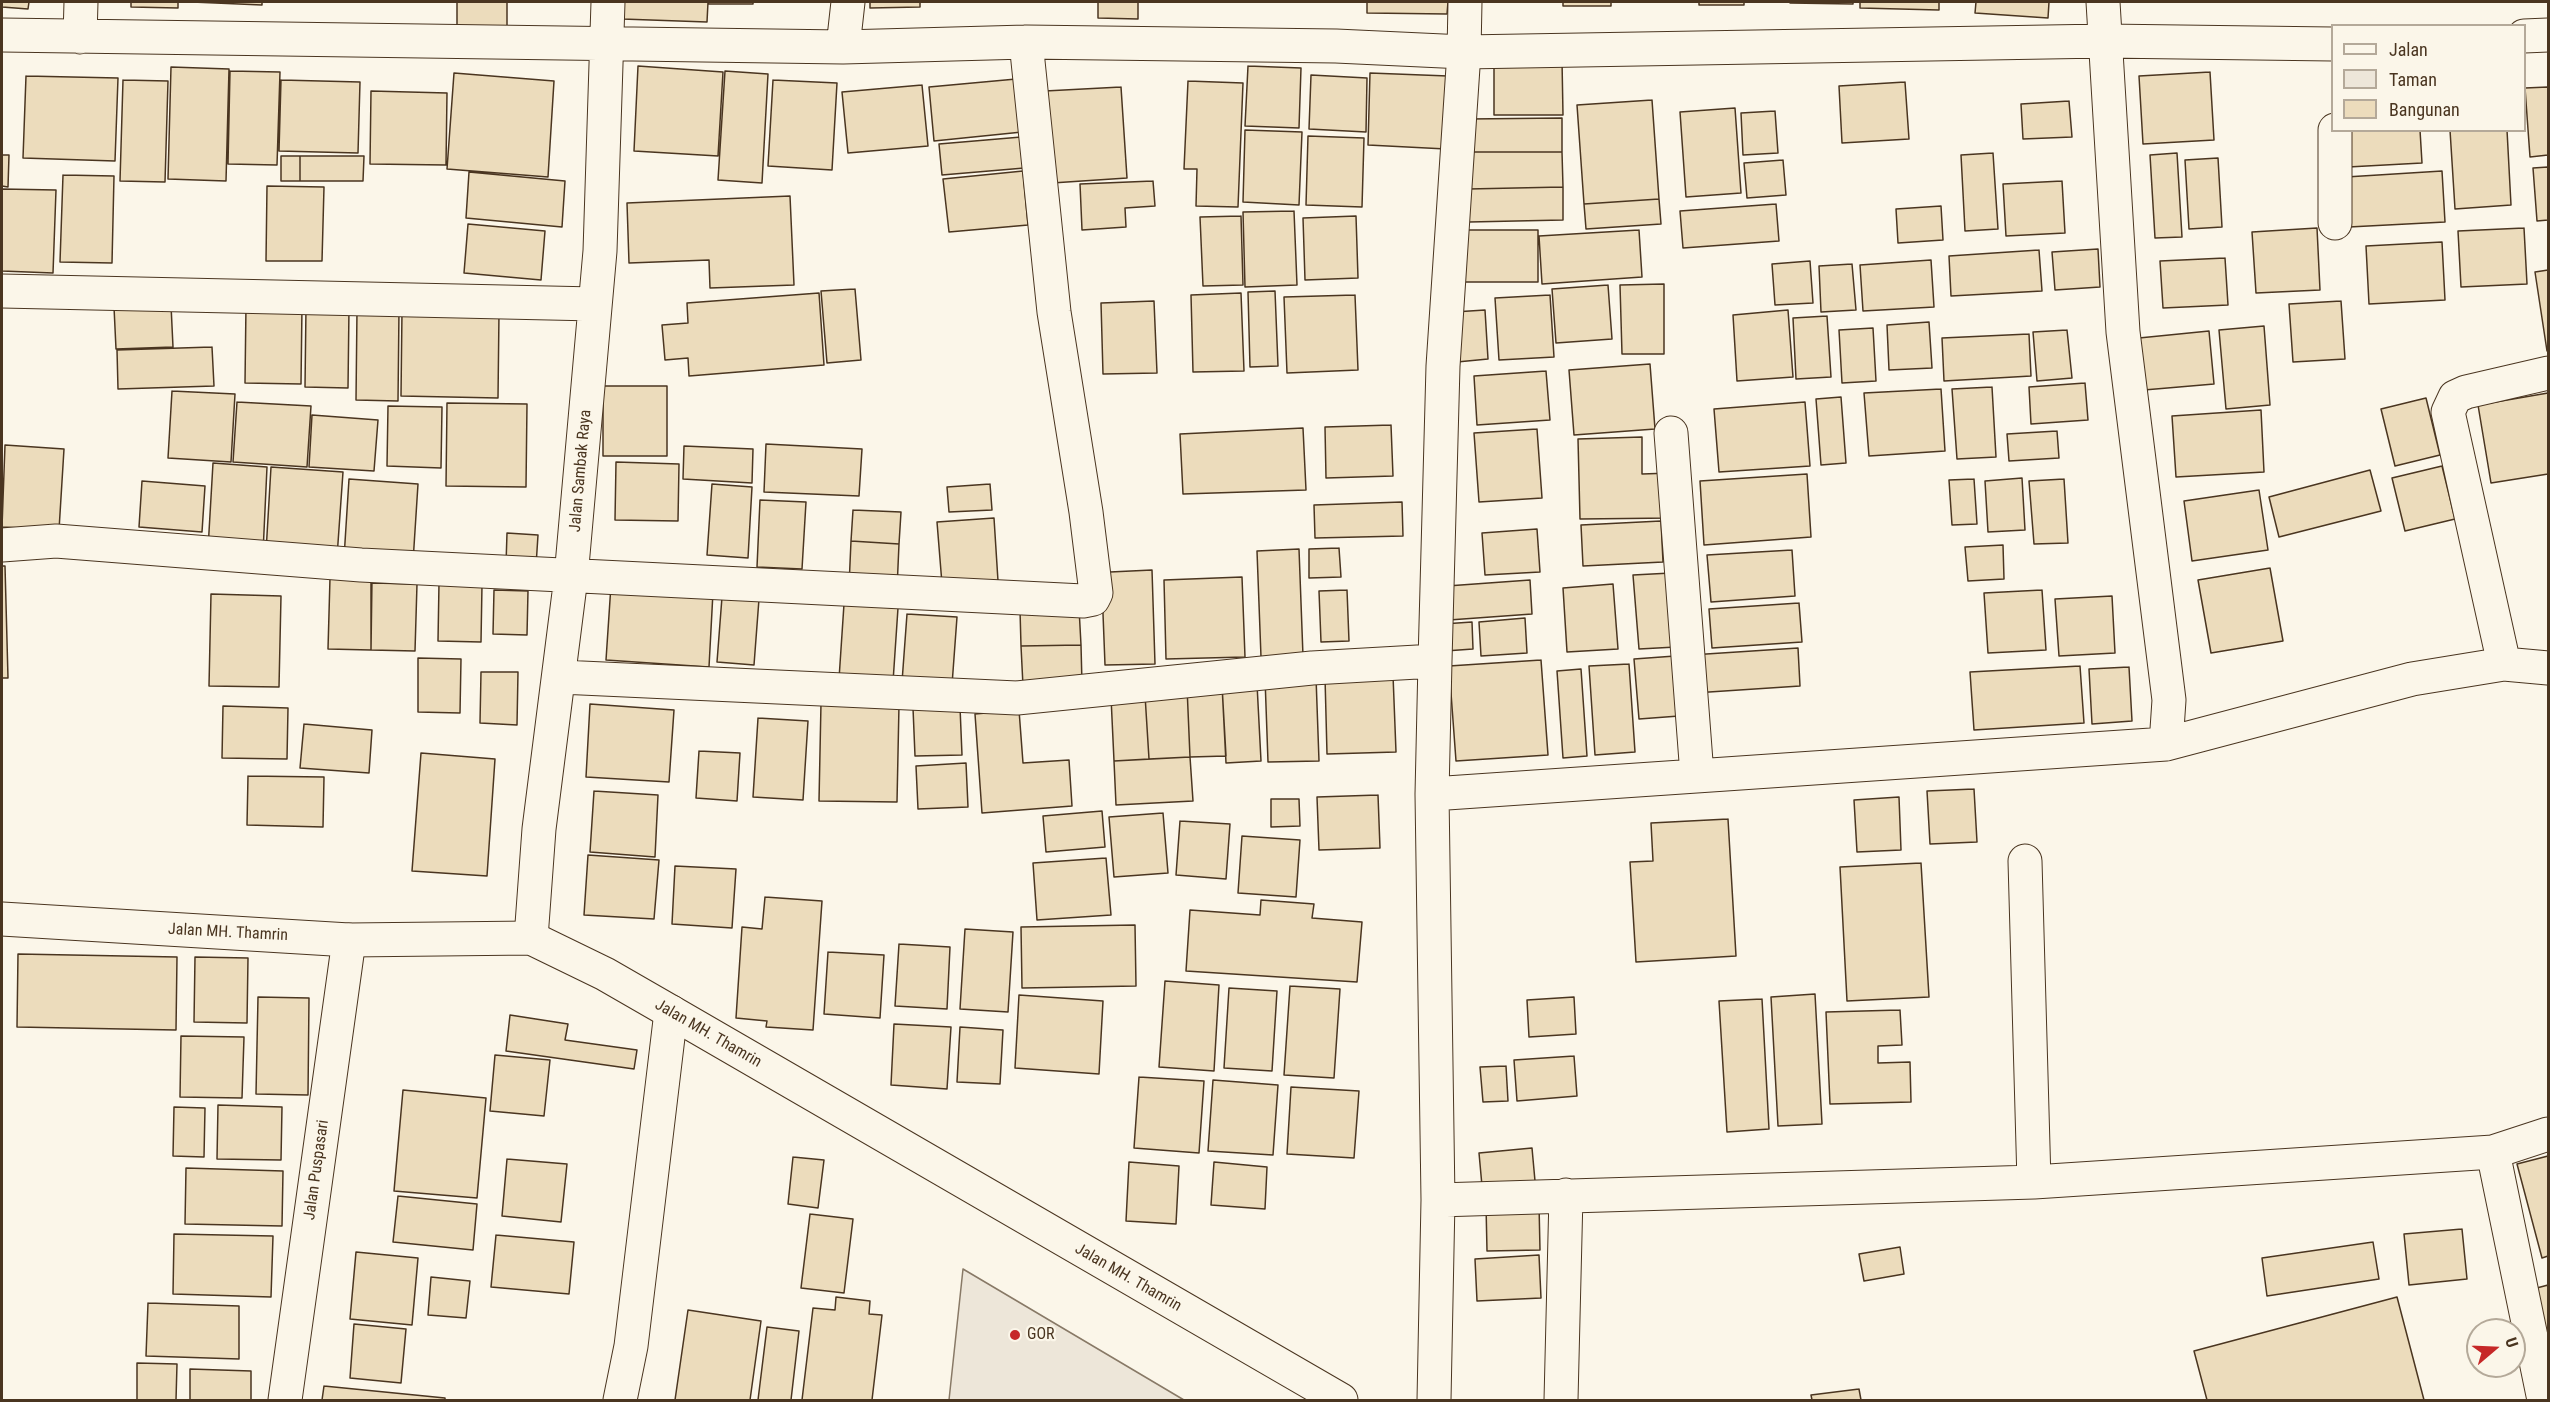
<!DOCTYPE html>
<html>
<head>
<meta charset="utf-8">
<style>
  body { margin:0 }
  #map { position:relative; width:2550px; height:1402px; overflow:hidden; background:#fbf6e9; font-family:"Roboto Condensed",sans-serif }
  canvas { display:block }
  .frame { position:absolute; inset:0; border:3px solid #4a3520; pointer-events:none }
  .legend { position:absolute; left:2331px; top:24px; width:195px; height:108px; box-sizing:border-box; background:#fbf6e9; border:2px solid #b4a999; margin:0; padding:8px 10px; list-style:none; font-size:18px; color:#4a3520 }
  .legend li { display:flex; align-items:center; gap:12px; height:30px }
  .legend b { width:30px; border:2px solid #b4a999 }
  .north { position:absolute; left:2466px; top:1318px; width:60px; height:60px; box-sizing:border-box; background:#fbf6e9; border:2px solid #b4a999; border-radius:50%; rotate:71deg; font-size:16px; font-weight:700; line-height:24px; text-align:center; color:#4a3520 }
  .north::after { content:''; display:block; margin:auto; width:21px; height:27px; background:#c62828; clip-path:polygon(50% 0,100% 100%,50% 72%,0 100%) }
</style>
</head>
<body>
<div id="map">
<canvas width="2550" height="1402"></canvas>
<div class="frame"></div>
<ul class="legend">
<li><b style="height:8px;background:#fbf6e9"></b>Jalan</li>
<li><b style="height:16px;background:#ede6d9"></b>Taman</li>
<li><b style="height:16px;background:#ecdcbc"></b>Bangunan</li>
</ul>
<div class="north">U</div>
</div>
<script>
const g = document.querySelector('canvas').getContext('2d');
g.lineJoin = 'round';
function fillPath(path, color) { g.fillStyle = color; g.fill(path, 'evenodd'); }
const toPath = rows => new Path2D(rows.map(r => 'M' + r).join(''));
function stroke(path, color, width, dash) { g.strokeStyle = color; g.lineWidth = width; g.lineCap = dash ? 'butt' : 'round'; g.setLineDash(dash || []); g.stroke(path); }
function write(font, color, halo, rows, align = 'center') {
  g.font = font + ' "Roboto Condensed",sans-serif'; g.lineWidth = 4.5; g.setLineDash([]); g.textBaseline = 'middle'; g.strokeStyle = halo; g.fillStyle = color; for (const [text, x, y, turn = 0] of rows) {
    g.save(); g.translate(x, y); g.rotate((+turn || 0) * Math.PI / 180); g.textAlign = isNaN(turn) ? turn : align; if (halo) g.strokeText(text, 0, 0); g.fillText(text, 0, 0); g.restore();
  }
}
const green = toPath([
  [963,1269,1184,1400,949,1400,963,1269]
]);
fillPath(green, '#ede6d9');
stroke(green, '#887966', 1.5);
const building = toPath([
  [2,2,29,2,28,9,2,7,2,2],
  [131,2,178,2,178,8,131,7,131,2],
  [192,2,262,2,262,5,192,2],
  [457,2,507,2,507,30,457,30,457,2],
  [623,2,708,2,707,22,622,19,623,2],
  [709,2,753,2,753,4,708,4,709,2],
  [870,2,920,2,920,7,870,8,870,2],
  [1098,2,1138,2,1138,19,1098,18,1098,2],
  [1367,2,1448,2,1447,14,1367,13,1367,2],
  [1563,2,1611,2,1611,6,1563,6,1563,2],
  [1699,2,1744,2,1744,5,1699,5,1699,2],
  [1790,2,1853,2,1853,4,1790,3,1790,2],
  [1860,2,1939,2,1939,10,1860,8,1860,2],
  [1976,2,2049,2,2048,18,1975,13,1976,2],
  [1494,60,1562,60,1563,115,1494,115,1494,60],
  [638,66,723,72,718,156,634,151,638,66],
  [1248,66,1301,68,1299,128,1245,126,1248,66],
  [171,67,229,69,226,181,168,179,171,67],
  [230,71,280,72,277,165,228,164,230,71],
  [725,71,768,74,762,183,718,180,725,71],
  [2210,72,2214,140,2143,144,2139,76,2210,72],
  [454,73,554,81,548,177,447,169,454,73],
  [1370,73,1448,76,1446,149,1368,145,1370,73],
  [1311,75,1367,78,1366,132,1309,129,1311,75],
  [26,76,118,78,115,161,23,158,26,76],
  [1027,78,1032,131,934,141,929,87,1027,78],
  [123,80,168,81,165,182,120,181,123,80],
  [281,80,360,82,358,153,279,151,281,80],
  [773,80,837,83,832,170,768,166,773,80],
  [1188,81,1243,83,1238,207,1196,206,1197,169,1184,169,1188,81],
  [1905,82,1909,139,1842,143,1839,86,1905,82],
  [922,85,928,146,848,153,842,92,922,85],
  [1121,87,1127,178,1052,183,1045,91,1121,87],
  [2548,87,2548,155,2530,157,2525,88,2548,87],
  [371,91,447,93,446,165,370,164,371,91],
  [1652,100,1659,199,1584,204,1577,105,1652,100],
  [2069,101,2072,137,2023,139,2021,104,2069,101],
  [1735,108,1741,193,1686,197,1680,112,1735,108],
  [1775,111,1778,153,1743,155,1741,113,1775,111],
  [1562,118,1562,152,1468,152,1468,119,1562,118],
  [1245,130,1302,132,1299,205,1243,202,1245,130],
  [2346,130,2420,130,2422,163,2348,167,2346,130],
  [2450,130,2507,130,2511,205,2455,209,2450,130],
  [1033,136,1036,167,942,175,939,144,1033,136],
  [1308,136,1364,138,1362,207,1306,205,1308,136],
  [1468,152,1562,152,1563,187,1468,189,1468,152],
  [1993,153,1998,229,1965,231,1961,155,1993,153],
  [2177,153,2182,237,2155,238,2150,155,2177,153],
  [2,155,9,155,8,187,2,186,2,155],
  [281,156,300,156,300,181,281,181,281,156],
  [300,156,364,156,363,181,300,181,300,156],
  [2218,158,2222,227,2189,229,2185,160,2218,158],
  [1783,160,1786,195,1747,198,1744,163,1783,160],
  [2548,167,2548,220,2537,221,2533,168,2548,167],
  [1023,171,1028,225,949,232,943,179,1023,171],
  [2442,171,2445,222,2349,227,2346,177,2442,171],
  [469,172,565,181,562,227,466,218,469,172],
  [63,175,114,176,112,263,60,262,63,175],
  [1153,181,1155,206,1125,208,1126,227,1082,230,1080,184,1153,181],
  [2062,181,2065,233,2006,236,2003,184,2062,181],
  [267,186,324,187,322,261,266,261,267,186],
  [1563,187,1563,220,1469,222,1468,189,1563,187],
  [2,189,56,190,53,273,2,271,2,189],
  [790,196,794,285,710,288,709,260,629,263,627,203,790,196],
  [1659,199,1661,224,1586,229,1584,204,1659,199],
  [1776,204,1779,241,1683,248,1680,211,1776,204],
  [1941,206,1943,240,1898,243,1896,209,1941,206],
  [1294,211,1297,285,1245,287,1243,212,1294,211],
  [1241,216,1243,285,1203,286,1200,217,1241,216],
  [1356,216,1358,278,1305,280,1303,218,1356,216],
  [468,224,545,231,541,280,464,273,468,224],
  [2317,228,2320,290,2256,293,2252,232,2317,228],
  [2524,228,2527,284,2461,287,2458,231,2524,228],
  [1463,230,1538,230,1538,282,1463,282,1463,230],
  [1639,230,1642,277,1542,284,1539,236,1639,230],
  [2442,242,2445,300,2369,304,2366,246,2442,242],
  [2098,249,2100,287,2055,290,2052,252,2098,249],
  [2039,250,2042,291,1951,296,1949,256,2039,250],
  [2225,258,2228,305,2163,308,2160,261,2225,258],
  [1931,260,1934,307,1863,311,1860,265,1931,260],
  [1810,261,1813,303,1775,305,1772,264,1810,261],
  [1852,264,1856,310,1821,312,1819,266,1852,264],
  [2548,270,2548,351,2547,351,2535,272,2548,270],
  [1664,284,1664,354,1622,354,1620,285,1664,284],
  [1608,285,1612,339,1556,343,1552,289,1608,285],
  [855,289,861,360,827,363,821,291,855,289],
  [1275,291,1278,366,1250,367,1248,292,1275,291],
  [819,293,824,365,689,376,688,358,665,360,662,325,688,323,687,303,819,293],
  [1241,293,1244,371,1193,372,1191,295,1241,293],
  [1355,295,1358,370,1287,373,1284,297,1355,295],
  [1550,295,1554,357,1499,360,1495,298,1550,295],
  [1154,301,1157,373,1103,374,1101,303,1154,301],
  [2341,301,2345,359,2293,362,2289,304,2341,301],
  [171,305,173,347,116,349,114,307,171,305],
  [246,305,302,306,301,384,245,383,246,305],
  [306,307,349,308,348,388,305,387,306,307],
  [357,310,399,310,398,401,356,400,357,310],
  [1485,310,1488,359,1457,362,1454,312,1485,310],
  [1788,310,1793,377,1737,381,1733,315,1788,310],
  [402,311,499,313,498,398,401,396,402,311],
  [1827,316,1831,377,1796,379,1793,318,1827,316],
  [1929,322,1932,368,1889,370,1887,325,1929,322],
  [2264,326,2270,405,2226,409,2219,330,2264,326],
  [1873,328,1876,381,1842,383,1839,330,1873,328],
  [2067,330,2072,378,2037,381,2033,332,2067,330],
  [2209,331,2214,384,2144,390,2139,338,2209,331],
  [2029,334,2031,376,1944,381,1942,338,2029,334],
  [212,347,214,386,118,389,117,350,212,347],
  [1650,364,1655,429,1574,435,1569,370,1650,364],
  [1546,371,1550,420,1477,425,1474,376,1546,371],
  [2085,383,2088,420,2031,424,2029,387,2085,383],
  [603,386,667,386,667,456,603,456,603,386],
  [1992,387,1996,457,1957,459,1952,389,1992,387],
  [1941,389,1945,451,1869,456,1864,393,1941,389],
  [172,391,235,394,231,462,168,458,172,391],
  [2548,393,2548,474,2491,483,2478,405,2548,393],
  [1841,397,1846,463,1821,465,1816,399,1841,397],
  [2426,398,2440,455,2395,466,2381,409,2426,398],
  [237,402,311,406,307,467,233,462,237,402],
  [1805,402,1810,466,1719,472,1714,409,1805,402],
  [447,403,527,404,526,487,446,486,447,403],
  [388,406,442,407,441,468,387,466,388,406],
  [2261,410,2264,472,2176,477,2172,416,2261,410],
  [312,415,378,420,374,471,309,467,312,415],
  [1391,425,1393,476,1326,478,1325,427,1391,425],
  [1303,428,1306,490,1183,494,1180,434,1303,428],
  [1537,429,1542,498,1479,502,1474,433,1537,429],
  [2057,431,2059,458,2009,461,2007,434,2057,431],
  [1642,437,1642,474,1671,473,1672,518,1580,519,1578,439,1642,437],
  [766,444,862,449,859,496,764,492,766,444],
  [5,445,64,449,59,530,2,527,5,445],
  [684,446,753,449,752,483,683,479,684,446],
  [616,462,679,464,678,521,615,520,616,462],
  [213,463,267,467,263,553,208,549,213,463],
  [2442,466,2455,519,2405,531,2392,478,2442,466],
  [271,467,343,472,337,557,266,552,271,467],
  [2370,470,2381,511,2279,537,2269,497,2370,470],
  [1807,474,1811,537,1704,545,1700,481,1807,474],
  [2022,478,2025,530,1988,532,1985,481,2022,478],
  [349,479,418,484,413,562,344,558,349,479],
  [1974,479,1977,524,1952,525,1949,480,1974,479],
  [2064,479,2068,543,2034,544,2029,481,2064,479],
  [142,481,205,486,202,532,139,527,142,481],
  [712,484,752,487,748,558,707,555,712,484],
  [990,484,992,510,949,512,947,487,990,484],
  [2259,490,2268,550,2192,561,2184,501,2259,490],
  [760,500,806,502,802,569,757,567,760,500],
  [1402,502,1403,536,1315,538,1314,505,1402,502],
  [853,510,901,512,899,544,851,541,853,510],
  [994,518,998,581,942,584,937,522,994,518],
  [1661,521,1663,562,1583,566,1581,525,1661,521],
  [1537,529,1540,572,1485,575,1482,533,1537,529],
  [507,533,538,535,536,566,506,564,507,533],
  [851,541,899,544,897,589,849,586,851,541],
  [2003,545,2004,579,1968,581,1965,547,2003,545],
  [1339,548,1341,577,1309,578,1309,549,1339,548],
  [1299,549,1303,656,1261,657,1257,551,1299,549],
  [1792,550,1795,596,1711,602,1707,555,1792,550],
  [2,566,5,566,8,678,2,678,2,566],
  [2270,568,2283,641,2211,653,2198,580,2270,568],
  [1152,570,1155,664,1105,665,1102,588,1110,572,1152,570],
  [1671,573,1676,647,1639,649,1633,575,1671,573],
  [1242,577,1245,657,1166,659,1164,580,1242,577],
  [330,578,372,579,371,650,328,649,330,578],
  [1530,580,1532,614,1449,620,1447,586,1530,580],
  [371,583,417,584,415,651,371,650,371,583],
  [439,583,482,585,481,642,438,641,439,583],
  [1613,584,1618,649,1567,652,1563,588,1613,584],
  [611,585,713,592,709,667,606,660,611,585],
  [494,590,528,591,527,635,493,634,494,590],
  [1347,590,1349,641,1321,642,1319,591,1347,590],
  [2042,590,2046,650,1988,653,1984,593,2042,590],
  [211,594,281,596,279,687,209,686,211,594],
  [2112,596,2115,653,2059,656,2055,599,2112,596],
  [722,597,759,599,754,665,717,662,722,597],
  [1799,603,1802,642,1712,648,1709,609,1799,603],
  [844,604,898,608,893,682,839,679,844,604],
  [1079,608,1081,645,1021,646,1020,610,1079,608],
  [907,614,957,617,952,685,902,682,907,614],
  [1525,618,1527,653,1481,656,1479,622,1525,618],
  [1472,622,1473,649,1445,651,1443,624,1472,622],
  [1081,645,1082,684,1023,686,1021,646,1081,645],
  [1798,648,1800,686,1694,693,1691,655,1798,648],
  [1675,656,1679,716,1639,719,1634,659,1675,656],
  [418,658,461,659,460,713,418,712,418,658],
  [1541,660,1548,755,1456,761,1449,666,1541,660],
  [1629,664,1635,752,1595,755,1589,666,1629,664],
  [2080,666,2084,723,1974,730,1970,672,2080,666],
  [2129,667,2132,721,2092,724,2089,669,2129,667],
  [1581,669,1587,756,1563,758,1557,671,1581,669],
  [481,672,518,672,517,725,480,723,481,672],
  [1393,675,1396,752,1327,754,1325,677,1393,675],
  [1316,677,1319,761,1268,762,1265,678,1316,677],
  [1257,684,1261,761,1226,763,1222,685,1257,684],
  [1222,685,1226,756,1190,757,1187,687,1222,685],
  [1187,687,1190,757,1149,759,1145,695,1187,687],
  [1145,695,1149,759,1114,761,1111,697,1145,695],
  [821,703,899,705,897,802,819,801,821,703],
  [590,704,674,710,669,782,586,777,590,704],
  [223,706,288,708,287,759,222,758,223,706],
  [960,707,962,755,915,756,913,708,960,707],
  [1019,710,1023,763,1069,760,1072,806,982,813,975,714,1019,710],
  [758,718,808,721,803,800,753,797,758,718],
  [304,724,372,730,369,773,300,768,304,724],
  [699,751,740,753,737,801,696,798,699,751],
  [421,753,495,759,487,876,412,871,421,753],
  [1190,757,1193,801,1116,805,1114,761,1190,757],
  [966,763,968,807,918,809,916,766,966,763],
  [248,776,324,777,323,827,247,825,248,776],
  [1974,789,1977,842,1930,844,1927,791,1974,789],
  [594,791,658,795,655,857,590,852,594,791],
  [1378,795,1380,848,1319,850,1317,797,1378,795],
  [1899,797,1901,850,1857,852,1854,800,1899,797],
  [1271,799,1299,799,1300,826,1271,827,1271,799],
  [1102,811,1105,847,1046,852,1043,816,1102,811],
  [1163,813,1168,873,1114,877,1109,817,1163,813],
  [1728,819,1736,956,1636,962,1630,862,1653,861,1651,823,1728,819],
  [1180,821,1230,824,1226,879,1176,875,1180,821],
  [1242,836,1300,840,1296,897,1238,893,1242,836],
  [588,855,659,860,654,919,584,915,588,855],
  [1106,858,1111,915,1037,920,1033,863,1106,858],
  [1921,863,1929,997,1847,1001,1840,867,1921,863],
  [675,866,736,869,732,928,672,924,675,866],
  [765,897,822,901,813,1030,766,1027,767,1021,736,1018,742,927,762,929,765,897],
  [1261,900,1314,904,1312,918,1362,922,1357,982,1186,971,1190,910,1260,915,1261,900],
  [1135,925,1136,986,1022,988,1021,927,1135,925],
  [965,929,1013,932,1008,1012,960,1009,965,929],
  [899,944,950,947,947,1009,895,1006,899,944],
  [828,952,884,955,880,1018,824,1014,828,952],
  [18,954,177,957,176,1030,17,1027,18,954],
  [195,957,248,958,247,1023,194,1022,195,957],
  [1165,981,1219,985,1214,1071,1159,1067,1165,981],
  [1290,986,1340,989,1334,1078,1284,1075,1290,986],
  [1229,988,1277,991,1272,1071,1224,1068,1229,988],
  [1815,994,1822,1124,1778,1126,1771,997,1815,994],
  [1019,995,1103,1001,1099,1074,1015,1068,1019,995],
  [258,997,309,998,308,1095,256,1094,258,997],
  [1574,997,1576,1034,1529,1037,1527,1000,1574,997],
  [1762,999,1769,1129,1727,1132,1719,1001,1762,999],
  [1900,1010,1902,1045,1878,1046,1878,1063,1910,1062,1911,1102,1830,1104,1826,1012,1900,1010],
  [510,1015,568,1024,565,1040,637,1050,634,1069,506,1051,510,1015],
  [894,1024,951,1027,947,1089,891,1085,894,1024],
  [960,1027,1003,1030,1000,1084,957,1082,960,1027],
  [181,1036,244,1037,242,1098,180,1097,181,1036],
  [495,1055,550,1060,544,1116,490,1111,495,1055],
  [1574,1056,1577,1096,1517,1101,1514,1060,1574,1056],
  [1506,1066,1508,1101,1483,1102,1480,1067,1506,1066],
  [1139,1077,1204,1081,1199,1153,1134,1148,1139,1077],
  [1213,1080,1278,1085,1273,1155,1208,1151,1213,1080],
  [1291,1087,1359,1091,1354,1158,1287,1154,1291,1087],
  [403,1090,486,1098,477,1198,394,1191,403,1090],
  [218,1105,282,1107,281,1160,217,1159,218,1105],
  [174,1107,205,1108,204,1157,173,1156,174,1107],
  [1532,1148,1535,1181,1482,1186,1479,1153,1532,1148],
  [2548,1156,2548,1256,2542,1258,2517,1164,2548,1156],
  [793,1157,824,1160,818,1208,788,1204,793,1157],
  [507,1159,567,1164,561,1222,502,1216,507,1159],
  [1129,1162,1179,1166,1176,1224,1126,1221,1129,1162],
  [1214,1162,1267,1167,1265,1209,1211,1205,1214,1162],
  [186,1168,283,1171,282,1226,185,1224,186,1168],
  [398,1196,477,1204,473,1250,393,1242,398,1196],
  [1539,1204,1540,1250,1487,1251,1486,1205,1539,1204],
  [810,1214,853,1219,844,1293,801,1288,810,1214],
  [2462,1229,2467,1279,2409,1285,2404,1234,2462,1229],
  [174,1234,273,1236,271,1297,173,1294,174,1234],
  [496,1235,574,1242,569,1294,491,1287,496,1235],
  [2373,1242,2379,1279,2267,1296,2262,1258,2373,1242],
  [1900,1247,1904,1274,1864,1281,1859,1254,1900,1247],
  [356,1252,418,1258,412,1325,350,1319,356,1252],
  [1539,1255,1541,1298,1477,1301,1475,1259,1539,1255],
  [431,1277,470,1281,466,1318,428,1315,431,1277],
  [2548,1285,2548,1345,2533,1289,2548,1285],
  [836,1297,870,1301,869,1314,882,1315,872,1400,802,1400,813,1308,835,1310,836,1297],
  [2397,1297,2424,1400,2207,1400,2194,1351,2397,1297],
  [148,1303,239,1306,239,1359,146,1356,148,1303],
  [688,1310,761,1321,750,1400,675,1400,688,1310],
  [354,1324,406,1329,401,1383,350,1378,354,1324],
  [767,1327,799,1331,791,1400,758,1400,767,1327],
  [137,1363,177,1364,176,1400,137,1400,137,1363],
  [190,1369,251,1371,251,1400,190,1400,190,1369],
  [324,1386,445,1398,445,1400,322,1400,324,1386],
  [1859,1389,1861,1400,1812,1400,1811,1395,1859,1389]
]);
fillPath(building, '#ecdcbc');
stroke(building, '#4a3520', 1.5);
const minor = toPath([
  [2103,2,2123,332,2169,700,2166,744],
  [2,35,843,47,1026,42,1336,46,1464,52,2105,41,2332,44],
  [2524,36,2548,35],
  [80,37,81,2],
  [843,47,848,2],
  [2335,223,2335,130],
  [2,291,595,304],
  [1671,433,1697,775],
  [2,545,56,541,361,565,1083,601,1093,599,1096,593,1086,512,1054,312,1026,42],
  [2504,664,2448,412,2455,397,2466,392,2548,373],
  [560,677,1017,698,1312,668,1435,661],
  [1432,794,2166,744,2412,679,2504,664,2548,668],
  [2025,861,2034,1182],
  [531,938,539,829,571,577,600,251,608,2],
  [2493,1152,2544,1400],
  [1438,1200,2034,1182,2493,1152,2548,1134],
  [285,1400,349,940],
  [620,1400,631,1346,671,1012],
  [1434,1400,1438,1200,1432,794,1435,661,1443,366,1464,52,1465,2],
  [1561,1400,1566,1195]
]);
const major = toPath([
  [2,919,349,940,531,938,605,974,671,1012,1341,1400]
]);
stroke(minor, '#4a3520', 35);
stroke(major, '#4a3520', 35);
stroke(minor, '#fbf6e9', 33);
stroke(major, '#fbf6e9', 33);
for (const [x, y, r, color] of [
  [1015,1335,6,"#c62828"]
]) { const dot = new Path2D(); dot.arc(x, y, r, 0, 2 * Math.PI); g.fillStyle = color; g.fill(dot); stroke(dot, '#fbf6e9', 2); }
write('16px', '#4a3520', '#fbf6e9', [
  ["Jalan Sambak Raya",581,471,-85],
  ["Jalan MH. Thamrin",228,933,3],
  ["Jalan MH. Thamrin",708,1034,30],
  ["Jalan Puspasari",317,1170,-82],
  ["Jalan MH. Thamrin",1128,1278,30]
]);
write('16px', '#4a3520', '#fbf6e9', [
  ["GOR",1027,1335]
], 'left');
</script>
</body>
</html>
